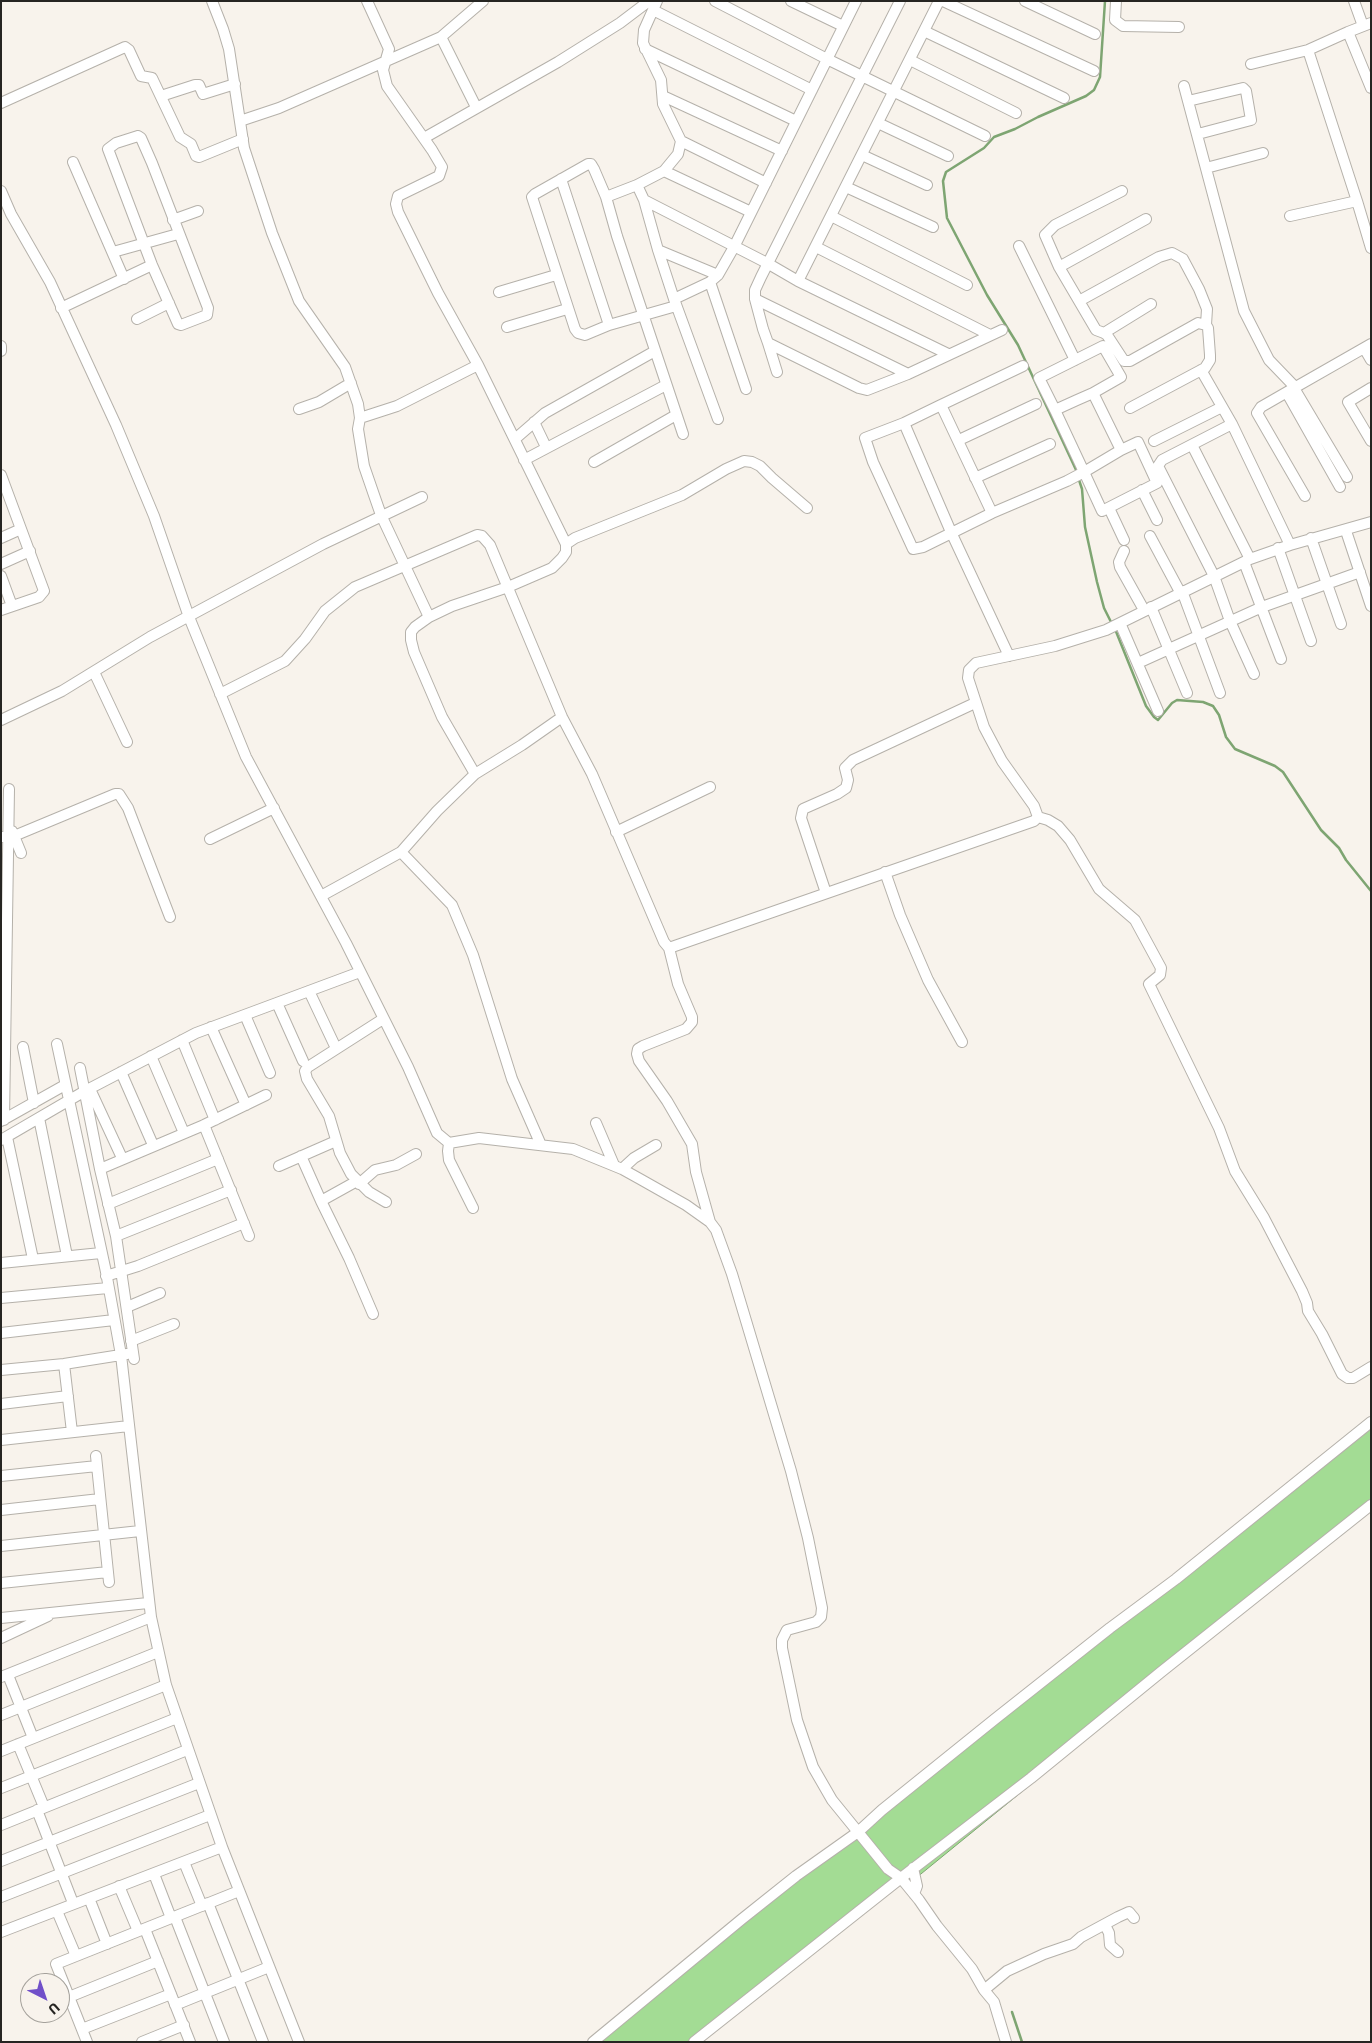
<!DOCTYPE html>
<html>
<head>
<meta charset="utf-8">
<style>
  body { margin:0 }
  #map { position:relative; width:1372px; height:2043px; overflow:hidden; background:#f8f3ec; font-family:"Exo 2",sans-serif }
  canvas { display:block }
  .frame { position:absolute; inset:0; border:2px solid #262522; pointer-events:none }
  .north { position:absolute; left:20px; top:1973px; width:50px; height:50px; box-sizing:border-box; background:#f8f3ec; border:1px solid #a4a19b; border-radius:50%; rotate:139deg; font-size:14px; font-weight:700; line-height:20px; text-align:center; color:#262522 }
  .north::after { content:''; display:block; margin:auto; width:18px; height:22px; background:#7150c9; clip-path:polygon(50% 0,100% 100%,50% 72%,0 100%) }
</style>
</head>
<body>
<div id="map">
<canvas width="1372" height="2043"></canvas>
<div class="frame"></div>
<div class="north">U</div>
</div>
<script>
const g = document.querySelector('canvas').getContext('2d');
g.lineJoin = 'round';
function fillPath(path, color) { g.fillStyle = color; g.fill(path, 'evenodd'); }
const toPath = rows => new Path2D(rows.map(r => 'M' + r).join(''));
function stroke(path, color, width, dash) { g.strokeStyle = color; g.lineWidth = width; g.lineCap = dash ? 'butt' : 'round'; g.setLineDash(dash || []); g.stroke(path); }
const water = toPath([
  [1371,1423,1371,1507,916,1878,900,1878,694,2042,592,2042,1371,1423]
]);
fillPath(water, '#a3dc94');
stroke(water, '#7ea572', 1);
stroke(toPath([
  [1077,472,1018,345,987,295,947,218,943,181,946,172,984,148,994,137,1015,129,1038,117,1086,96,1094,90,1100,77,1105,1],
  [1078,477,1082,489,1085,527,1097,582,1104,608,1112,624],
  [1115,629,1146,706,1154,717,1158,720,1172,703,1177,700,1203,702,1213,706,1219,715,1226,737,1235,749,1275,766,1283,772,1321,830,1339,848,1346,860,1371,891],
  [1012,2012,1022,2042]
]), '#7ea572', 2.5);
const minor = toPath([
  [212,1,223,29,229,49,244,148,272,233,299,301,345,367,358,404,360,418,358,429,364,466,374,495,381,515,429,617],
  [367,1,389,49,383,70,387,86,432,150,442,167,439,176,398,196,396,204,398,212,438,293,478,365,566,544],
  [657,1,644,30,643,43,661,80,663,104,681,141,678,154,664,171,637,185,606,197,617,236,683,434],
  [715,1,827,59,985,136],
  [791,1,843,26],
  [900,1,761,277,755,290,755,299,763,329,768,343,859,388,867,390,908,374,1002,330],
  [943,1,1094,71],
  [1025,1,1095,34],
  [1116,1,1115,20,1123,26,1179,27],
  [1354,1,1363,26],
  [653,10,812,90],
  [1371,23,1348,32,1371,88],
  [924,31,1064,98],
  [441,37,476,107],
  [645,49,796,121],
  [1308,50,1357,201,1371,248],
  [910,60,1016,113],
  [1251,64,1308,50,1348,32],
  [1184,86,1244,311,1269,360,1295,387],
  [161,96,195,85,199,85,203,94,235,84],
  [663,96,782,151],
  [1188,101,1243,88,1246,91,1251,120,1198,134],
  [1,103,125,47,129,50,141,76,152,78,180,137,191,144,196,156,199,157,243,139],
  [240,121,279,108,441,37,483,1],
  [878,123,948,156],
  [138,136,141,138,152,163,208,308,207,315,181,325,178,324,152,265,108,149,116,143,138,136],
  [424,138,558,62,620,23,649,1],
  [681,141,766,183],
  [862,155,927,185],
  [73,162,124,279],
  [1206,168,1263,153],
  [664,171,751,212],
  [561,179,609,325],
  [637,185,644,200,658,250,674,299],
  [846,187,933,227],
  [1,191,11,214,50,282,116,425,154,516,189,617,246,757,346,943,408,1067,437,1133,449,1143,479,1138,573,1149,622,1169,640,1179,686,1205,710,1222,716,1230,732,1274,791,1471,808,1538,822,1608,821,1617,816,1622,787,1630,782,1640,782,1648,797,1720,813,1767,832,1800,858,1832,888,1869,901,1878,919,1900,937,1926,972,1969,984,1990,994,2002,1006,2042],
  [1122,191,1055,225,1045,235,1059,267,1096,330,1104,333,1151,304],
  [606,197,594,169,591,164,588,164,535,194,532,197,575,329,578,333,585,335,609,325,676,306],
  [644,200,767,263,798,281,948,354],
  [831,216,967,285],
  [1290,216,1357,201],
  [173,220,198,211],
  [1019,246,1075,360,1103,346,1121,377,1093,393],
  [816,247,990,335],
  [658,250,718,275],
  [113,252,178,234],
  [1059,267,1146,219],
  [798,281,939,1],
  [710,282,746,389],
  [499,292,556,275],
  [755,299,908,374],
  [1079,301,1159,257,1172,253,1183,259,1199,289,1207,309,1206,325],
  [61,308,152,265],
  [137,319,169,303],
  [507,327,567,309],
  [1104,333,1107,335,1124,361,1130,361,1198,323,1206,325,1208,328,1210,355,1210,360,1205,368,1130,408],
  [768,343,777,372],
  [1,346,1,351],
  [1364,348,1371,360],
  [1201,370,1232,424,1290,545],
  [1294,388,1261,407,1257,413,1305,496],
  [1371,388,1348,402,1371,441],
  [1287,393,1340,487],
  [941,405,904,423,865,438,873,462,913,549,923,547,992,513,1067,481,1084,472,1121,450,1093,393,1077,400,1055,410,1084,472,1102,511,1157,483,1138,442,1121,450],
  [299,409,319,402,351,383],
  [1055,410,1039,378,1075,360],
  [360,418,397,406,478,365],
  [718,419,674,299,710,282,718,275,734,247,856,1],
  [534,422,546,447],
  [904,423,951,532,1009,656],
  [1232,424,1162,460,1158,466,1214,576,1230,621,1254,674],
  [515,439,545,413,655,351],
  [959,440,1036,404],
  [1154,441,1222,407],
  [1192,445,1250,559],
  [524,460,666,385],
  [594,462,676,415],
  [1,475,44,591,39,597,1,610],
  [1347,477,1294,388,1371,344],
  [975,478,1050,444],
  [1142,490,1157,520],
  [1109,508,1124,540],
  [992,513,941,405,1023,366],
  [1347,534,1371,606],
  [1150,536,1180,592],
  [1,538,21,529],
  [1311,538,1341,624],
  [1278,548,1311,641],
  [1124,551,1119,562,1120,567,1144,610],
  [1244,562,1281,659],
  [1,564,30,551],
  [1,576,12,606],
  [1182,591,1220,693],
  [1151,607,1187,693],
  [1120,623,1158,711],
  [1138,663,1262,607,1360,572],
  [94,672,127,742],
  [220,694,285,661,305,639,325,611,355,587,477,535,482,536,490,545,562,717,592,774,664,942,669,948,1034,821,1038,817,1034,806,1002,761,984,727,968,678,969,670,976,663,1055,646,1106,630,1250,559,1290,545,1371,522],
  [1,720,62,691,150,637,323,544,422,497],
  [475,774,522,745,562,717],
  [1038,817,1048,820,1058,826,1070,840,1099,889,1135,920,1161,968,1160,975,1149,984,1219,1128,1235,1171,1264,1218,1302,1291,1307,1303,1308,1311,1322,1334,1342,1374,1348,1378,1353,1378,1371,1367],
  [12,831,21,853],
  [616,832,710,787],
  [2,837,14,836,115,794,119,794,128,808,170,917],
  [210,839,274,808],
  [401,852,452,905,473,955,512,1079,541,1145],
  [885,872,900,915,928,980,962,1042],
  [826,893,801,818,803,809,837,794,846,788,848,780,845,768,853,760,975,703],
  [321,896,401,852,437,811,475,774,442,717,414,652,411,640,411,632,415,627,429,617,452,606,508,587,552,568,562,558,566,552,566,544,575,538,682,495,726,469,744,461,752,462,760,466,772,478,807,508],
  [669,948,678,984,692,1017,692,1022,686,1029,643,1046,638,1049,637,1054,639,1061,667,1101,692,1144,696,1172,710,1222],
  [309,991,334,1044],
  [277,1003,303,1061],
  [245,1015,270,1073],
  [383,1019,308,1067,305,1071,307,1079,329,1116,340,1153,351,1174,369,1192,386,1202],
  [211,1027,246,1105],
  [182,1040,215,1120],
  [23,1047,34,1103],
  [151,1056,184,1133],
  [80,1068,100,1169,116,1236,134,1359],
  [121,1072,153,1145],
  [90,1089,122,1158],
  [39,1118,67,1256],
  [4,1120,9,789],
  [1,1121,65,1085],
  [596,1123,614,1165],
  [204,1125,249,1236],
  [7,1137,33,1259],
  [1,1140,85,1091,196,1033,360,972],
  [449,1143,448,1151,449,1160,473,1208],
  [301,1156,321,1201],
  [279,1166,336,1141],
  [100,1169,204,1125,266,1095],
  [622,1169,634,1158,656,1145],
  [357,1181,321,1201,349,1258,373,1314],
  [359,1184,375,1170,396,1165,416,1154],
  [108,1204,218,1159],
  [116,1236,231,1190],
  [1,1263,101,1253],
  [106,1276,138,1266,244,1223],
  [1,1298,108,1288],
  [127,1307,160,1293],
  [1,1333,114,1320],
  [131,1341,174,1324],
  [64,1364,72,1432],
  [1,1370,64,1364,127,1354],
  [1,1404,68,1396],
  [1,1440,129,1426],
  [96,1456,109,1582],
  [1,1476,97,1466],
  [1,1510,100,1499],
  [1,1546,140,1531],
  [1,1583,108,1572],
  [1,1618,148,1603],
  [1,1638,48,1616],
  [8,1675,33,1738],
  [1,1677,151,1617],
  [1,1715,158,1652],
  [18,1744,44,1807],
  [1,1751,166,1685],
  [1,1788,177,1718],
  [37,1810,73,1903],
  [1,1825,187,1750],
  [222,1847,299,2042],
  [1,1861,199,1783],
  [184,1862,202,1906],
  [913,1868,917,1886,914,1894],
  [154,1874,171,1918],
  [119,1886,138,1931],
  [1,1897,210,1815],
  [89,1898,107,1944],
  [208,1903,263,2042],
  [57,1911,76,1956],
  [175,1917,224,2042],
  [1105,1925,1109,1933,1110,1945,1118,1952],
  [145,1929,190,2042],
  [1,1932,222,1847,166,1685,151,1617,121,1355,106,1272,57,1044],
  [984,1990,1007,1971,1044,1954,1073,1944,1081,1937,1118,1917,1129,1912,1134,1918],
  [69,1997,158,1961],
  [175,2005,269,1967],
  [82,2029,171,1994],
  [87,2042,56,1964,239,1891],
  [142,2042,184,2025],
  [593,2042,742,1919,796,1876,858,1832,882,1810,995,1719,1110,1628,1176,1579,1371,1422],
  [694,2042,901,1878,1031,1778,1161,1672,1371,1505]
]);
stroke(minor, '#b5b1aa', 12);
stroke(minor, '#fff', 10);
</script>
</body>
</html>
